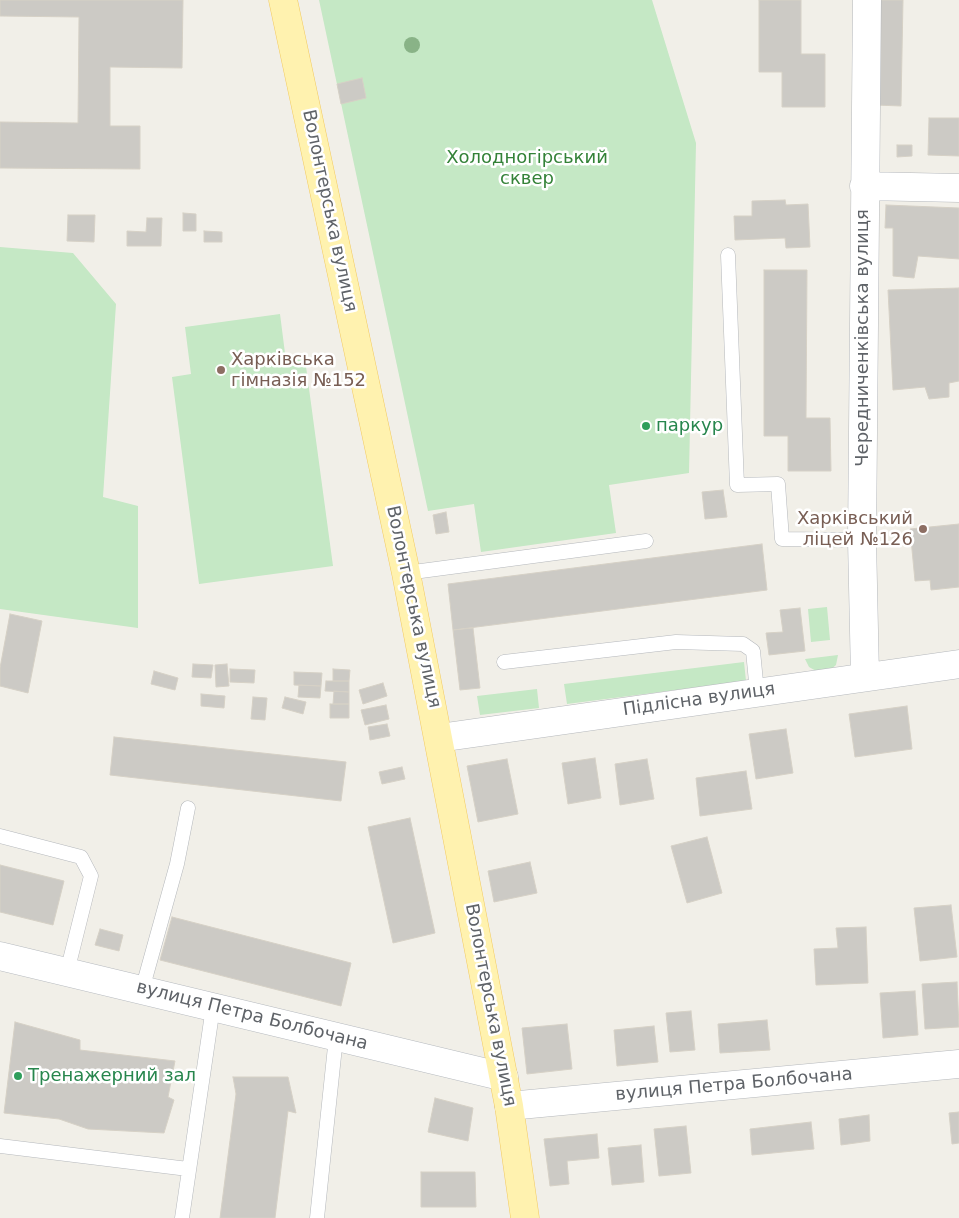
<!DOCTYPE html>
<html>
<head>
<meta charset="utf-8">
<style>
  body { margin:0 }
  canvas { display:block; background:#f1efe8 }
</style>
</head>
<body>
<canvas width="959" height="1218"></canvas>
<script>
const g = document.querySelector('canvas').getContext('2d');
g.lineJoin = 'round';
function fillPath(path, color) { g.fillStyle = color; g.fill(path, 'evenodd'); }
const toPath = rows => new Path2D(rows.map(r => 'M' + r).join(''));
function stroke(path, color, width, dash) { g.strokeStyle = color; g.lineWidth = width; g.lineCap = dash ? 'butt' : 'round'; g.setLineDash(dash || []); g.stroke(path); }
function write(font, color, halo, rows, align = 'center') {
  g.font = font + ' "DejaVu Sans",sans-serif'; g.lineWidth = 5; g.setLineDash([]); g.textBaseline = 'middle'; g.strokeStyle = halo; g.fillStyle = color; for (const [text, x, y, turn = 0] of rows) {
    g.save(); g.translate(x, y); g.rotate((+turn || 0) * Math.PI / 180); g.textAlign = isNaN(turn) ? turn : align; if (halo) g.strokeText(text, 0, 0); g.fillText(text, 0, 0); g.restore();
  }
}
fillPath(toPath([
  [319,0,652,0,696,143,689,473,609,485,616,533,481,552,474,504,428,511],
  [0,247,73,253,116,304,103,497,138,506,138,628,0,609],
  [280,314,286,361,305,359,333,566,199,584,172,377,191,374,185,327],
  [827,607,830,640,811,642,808,609],
  [838,655,836,665,829,671,818,672,809,667,805,659],
  [744,662,746,681,567,704,564,684],
  [537,689,539,708,480,715,477,696]
]), '#c5e8c5');
const building = toPath([
  [0,0,183,0,182,68,110,67,110,126,140,126,140,169,0,168,0,122,78,123,79,17,0,16,0,0],
  [759,0,801,0,801,54,825,54,825,107,782,107,782,72,759,72,759,0],
  [877,0,903,0,901,106,875,105,877,0],
  [362,78,366,98,341,104,337,84,362,78],
  [929,118,959,118,959,156,928,155,929,118],
  [897,145,912,145,912,156,897,157,897,145],
  [785,200,786,205,808,204,810,247,786,248,785,238,735,240,734,216,752,216,752,201,785,200],
  [886,205,959,208,959,259,918,256,914,278,893,276,893,228,885,228,886,205],
  [183,213,196,214,196,231,183,231,183,213],
  [68,215,95,215,94,242,67,241,68,215],
  [147,218,162,218,161,246,127,246,127,231,146,232,147,218],
  [204,231,222,232,222,242,204,242,204,231],
  [764,270,807,270,806,418,830,418,831,471,788,471,788,436,764,436,764,270],
  [959,288,959,381,949,383,949,397,929,399,925,387,893,390,888,290,959,288],
  [723,490,727,517,705,519,702,492,723,490],
  [446,512,449,532,436,534,433,515,446,512],
  [959,524,959,587,931,590,930,580,915,581,910,529,959,524],
  [762,544,767,590,453,630,448,584,762,544],
  [800,608,805,651,769,655,766,633,783,632,780,610,800,608],
  [10,614,42,621,28,693,0,686,0,668,10,614],
  [473,628,480,688,460,690,453,630,473,628],
  [193,664,213,665,211,678,192,677,193,664],
  [227,664,229,686,216,687,215,665,227,664],
  [230,669,255,670,254,683,230,682,230,669],
  [333,669,350,670,349,681,333,681,333,669],
  [154,671,178,678,175,690,151,684,154,671],
  [294,672,322,673,321,686,294,685,294,672],
  [326,681,349,681,349,692,325,691,326,681],
  [383,683,387,696,363,704,359,690,383,683],
  [299,685,321,686,320,698,298,697,299,685],
  [334,691,349,692,349,704,333,704,334,691],
  [201,694,225,696,224,708,201,706,201,694],
  [253,697,267,698,265,720,251,719,253,697],
  [285,697,306,702,303,714,282,708,285,697],
  [330,704,349,704,349,718,330,718,330,704],
  [386,705,389,719,365,725,361,710,386,705],
  [907,706,912,749,855,757,849,714,907,706],
  [387,724,390,736,370,740,368,727,387,724],
  [786,729,793,773,756,779,749,734,786,729],
  [114,737,346,762,341,801,110,775,114,737],
  [595,758,601,798,568,804,562,763,595,758],
  [507,759,518,814,478,822,467,766,507,759],
  [647,759,654,799,620,805,615,764,647,759],
  [402,767,405,779,382,784,379,772,402,767],
  [746,771,752,809,700,816,696,778,746,771],
  [410,818,435,933,393,943,368,827,410,818],
  [707,837,722,893,687,903,671,846,707,837],
  [530,862,537,893,494,902,488,871,530,862],
  [0,865,64,881,53,925,0,912,0,865],
  [951,905,957,957,920,961,914,908,951,905],
  [172,917,351,963,341,1006,160,960,172,917],
  [866,927,868,983,816,985,814,949,838,948,836,928,866,927],
  [100,929,123,935,119,951,95,945,100,929],
  [957,982,959,1027,925,1029,922,984,957,982],
  [915,991,918,1035,883,1038,880,993,915,991],
  [691,1011,695,1050,670,1052,666,1013,691,1011],
  [767,1020,770,1050,720,1053,718,1024,767,1020],
  [15,1022,80,1040,80,1050,175,1061,168,1097,174,1100,164,1133,88,1129,59,1119,4,1113,15,1022],
  [567,1024,572,1069,527,1074,522,1028,567,1024],
  [654,1026,658,1062,617,1066,614,1030,654,1026],
  [233,1077,288,1077,296,1113,288,1111,275,1218,220,1218,236,1094,233,1077],
  [435,1098,473,1108,468,1141,428,1132,435,1098],
  [959,1112,959,1143,952,1144,949,1113,959,1112],
  [869,1115,870,1141,841,1145,839,1119,869,1115],
  [811,1122,814,1149,752,1155,750,1129,811,1122],
  [686,1126,691,1173,659,1176,654,1129,686,1126],
  [597,1134,599,1158,567,1161,569,1184,550,1186,544,1139,597,1134],
  [641,1145,644,1182,612,1185,608,1148,641,1145],
  [421,1172,475,1172,476,1207,421,1207,421,1172]
]);
fillPath(building, '#cccac5');
stroke(building, '#d6d1c6', 1);
const lane = toPath([
  [728,255,737,485,778,484,782,539,862,540],
  [406,573,646,541],
  [504,662,676,642,743,644,753,651,757,692],
  [0,836,81,857,91,876,67,972],
  [142,990,177,864,188,808],
  [0,1146,188,1169],
  [182,1218,213,1007],
  [317,1218,336,1037]
]);
const street = toPath([
  [864,186,959,188],
  [865,676,862,540,867,0],
  [439,738,959,664],
  [509,1106,959,1064]
]);
const secondary = toPath([
  [0,956,504,1077]
]);
const primary = toPath([
  [283,0,406,573,509,1106,525,1218]
]);
stroke(lane, '#b5b8bc', 15);
stroke(street, '#b5b8bc', 29);
stroke(secondary, '#b6babf', 29);
stroke(primary, '#f2c960', 29);
stroke(lane, '#fff', 14);
stroke(street, '#fff', 28);
stroke(secondary, '#fff', 28);
stroke(primary, '#fff2af', 28);
g.fillStyle = '#89b387';
for (const [x, y] of [
  [412,45]
]) { g.beginPath(); g.arc(x, y, 8, 0, 2 * Math.PI); g.fill(); }
for (const [x, y, r, color] of [
  [221,370,5,"#8d6e63"],
  [646,426,5,"#2e9e5b"],
  [923,529,5,"#8d6e63"],
  [18,1076,5,"#2e9e5b"]
]) { const dot = new Path2D(); dot.arc(x, y, r, 0, 2 * Math.PI); g.fillStyle = color; g.fill(dot); stroke(dot, '#fff', 2); }
write('18px', '#348238', '#fff', [
  ["Холодногірський",527,158],
  ["сквер",527,179]
]);
write('18px', '#5f6368', '#fff', [
  ["Волонтерська вулиця",329,211,78],
  ["Чередниченківська вулиця",863,338,-90],
  ["Волонтерська вулиця",413,607,78],
  ["Підлісна вулиця",699,700,-8],
  ["Волонтерська вулиця",490,1005,79],
  ["вулиця Петра Болбочана",252,1016,14],
  ["вулиця Петра Болбочана",734,1085,-5]
]);
write('18px', '#785e54', '#fff', [
  ["Харківська",231,360],
  ["гімназія №152",231,381],
  ["Харківський",913,519,"right"],
  ["ліцей №126",913,540,"right"]
], 'left');
write('18px', '#27864d', '#fff', [
  ["паркур",656,426],
  ["Тренажерний зал",28,1076]
], 'left');
</script>
</body>
</html>
